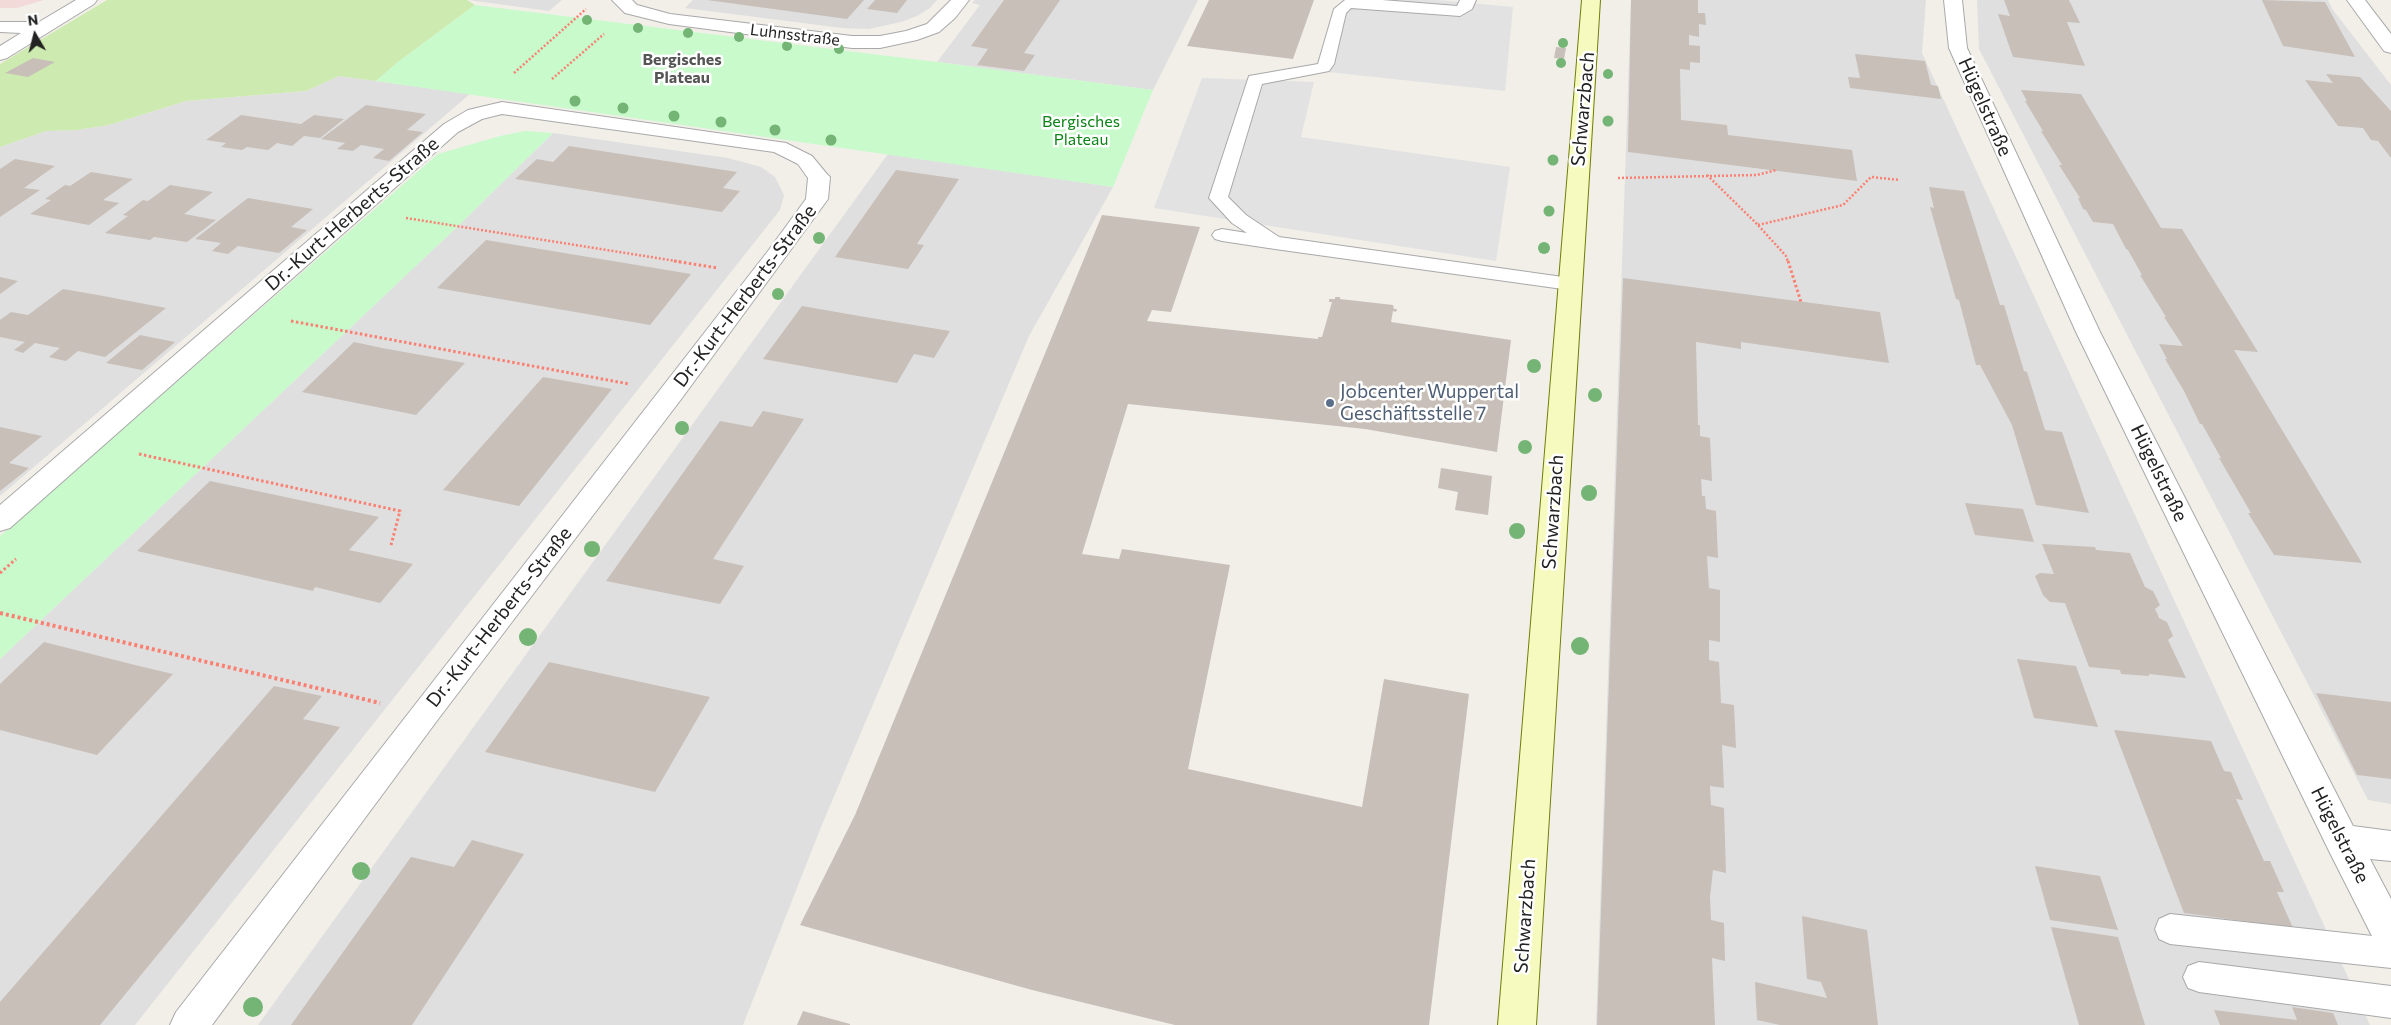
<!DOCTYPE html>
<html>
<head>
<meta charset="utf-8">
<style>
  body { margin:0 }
  #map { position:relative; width:2391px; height:1025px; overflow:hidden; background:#f2efe9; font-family:Commissioner,sans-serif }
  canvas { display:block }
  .north { position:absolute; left:10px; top:10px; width:50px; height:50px; -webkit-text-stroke:4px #fff; paint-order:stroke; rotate:352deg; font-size:14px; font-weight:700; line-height:20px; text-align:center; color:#222 }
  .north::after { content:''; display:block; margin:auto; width:18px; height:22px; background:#222; clip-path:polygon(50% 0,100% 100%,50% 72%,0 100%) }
</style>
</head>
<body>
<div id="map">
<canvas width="2391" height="1025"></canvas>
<div class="north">N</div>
</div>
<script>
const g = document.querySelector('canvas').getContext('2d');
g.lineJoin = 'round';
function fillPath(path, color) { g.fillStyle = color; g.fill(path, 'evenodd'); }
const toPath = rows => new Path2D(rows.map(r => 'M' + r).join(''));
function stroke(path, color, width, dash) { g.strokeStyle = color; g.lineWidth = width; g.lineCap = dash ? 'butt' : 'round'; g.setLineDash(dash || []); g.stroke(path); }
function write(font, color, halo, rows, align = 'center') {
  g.font = font + ' Commissioner,sans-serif'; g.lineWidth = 5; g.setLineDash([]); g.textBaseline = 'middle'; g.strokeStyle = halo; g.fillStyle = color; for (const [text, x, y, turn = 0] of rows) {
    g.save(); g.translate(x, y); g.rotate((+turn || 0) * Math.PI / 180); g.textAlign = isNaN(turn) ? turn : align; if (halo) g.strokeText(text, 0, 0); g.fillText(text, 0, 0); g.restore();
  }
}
fillPath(toPath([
  [468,0,562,0,549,11],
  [693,0,937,0,930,8,917,16,901,22,869,29,842,28,685,8],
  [975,0,1198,0,1153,90,937,62,980,5,972,3],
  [1631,0,1926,0,1922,53,2370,1025,1596,1025],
  [1977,0,2328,0,2333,10,2391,85,2391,804,2368,800,1979,49],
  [339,76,470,94,0,496,0,147,46,131,77,130,109,125,186,101,306,91],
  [553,133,728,158,761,167,775,177,784,195,780,210,135,1025,0,1025,0,659,458,226],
  [888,154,1113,187,1029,336,821,827,743,1025,258,1025]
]), '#e0dfdf');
fillPath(toPath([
  [0,0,44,0,17,8,0,8]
]), '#f2dad9');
fillPath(toPath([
  [107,0,467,0,475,5,398,62,376,81,339,76,306,91,186,101,109,125,77,130,46,131,0,147,0,64]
]), '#cdebb0');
fillPath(toPath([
  [475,5,937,62,1153,90,1113,187,376,81,398,62],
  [525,131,553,133,458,226,0,659,0,536,438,154,500,136]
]), '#c8facc');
fillPath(toPath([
  [1349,0,1437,0,1513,7,1505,91,1328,72],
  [1202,78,1314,82,1301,137,1510,167,1496,261,1154,208]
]), '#e2e2e2');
fillPath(toPath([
  [707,0,864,0,847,19],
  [875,0,907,0,897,13,867,9],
  [1004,0,1060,0,1024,53,1035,55,1024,71,977,65,988,49,971,46],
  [1209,0,1314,0,1293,59,1187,46],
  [1631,0,1698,0,1698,13,1705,13,1706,25,1699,24,1699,37,1689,35,1689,45,1700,46,1700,63,1690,62,1690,70,1680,69,1681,120,1727,125,1728,135,1852,150,1857,181,1628,152],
  [2004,0,2069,0,2080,23,2067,22,2085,66,2013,57,1998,14,2010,16],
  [2262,0,2325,2,2355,57,2283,46],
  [1556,47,1566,48,1564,59,1554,58],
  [1855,54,1925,61,1931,85,1938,86,1941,99,1850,88,1848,77,1860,78],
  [33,58,55,62,28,77,5,73],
  [2326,74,2360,77,2391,111,2391,158,2378,141,2371,140,2363,128,2338,126,2305,80,2333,83],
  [2021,90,2081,94,2161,228,2182,229,2258,352,2234,350,2362,563,2274,555,2248,513,2251,513,2219,458,2221,458,2202,424,2200,424,2184,391,2165,359,2167,359,2159,344,2183,346,2164,317,2166,317,2140,275,2142,275,2128,250,2126,249,2113,224,2093,222,2086,210,2083,209,2078,198,2080,198,2059,165,2062,165,2041,131,2043,131,2025,101,2027,101],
  [366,105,426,114,407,130,423,132,389,161,373,158,384,149,361,145,353,151,346,150,337,149,345,143,321,139],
  [241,115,301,124,314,115,344,119,320,138,304,136,292,146,277,143,268,150,247,147,242,150,221,147,226,143,206,140],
  [569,146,737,172,723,188,740,191,722,212,515,179,537,159,553,162],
  [15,159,55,166,24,188,40,190,0,217,0,169],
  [896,170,959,179,917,244,924,245,908,269,835,257],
  [91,172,133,179,103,200,119,203,89,225,30,214,51,200,45,199,65,185,70,186],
  [170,185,213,192,184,214,216,220,187,242,154,237,150,240,105,233,128,216,123,215,143,200,148,201],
  [1929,187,1964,191,2000,305,2004,305,2024,371,2027,372,2045,430,2062,432,2089,513,2036,505,2012,425,1980,365,1976,365,1959,300,1956,299,1930,207,1934,208],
  [248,198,313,209,291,227,307,230,279,253,238,246,228,254,212,251,221,243,195,239],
  [1102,215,1200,227,1171,312,1152,310,1147,321,1318,339,1318,337,1322,337,1332,302,1329,302,1329,299,1335,299,1335,297,1340,297,1340,299,1393,305,1394,309,1397,309,1396,312,1393,311,1391,322,1511,340,1497,452,1365,429,1128,404,1082,554,1119,559,1122,549,1230,565,1188,769,1362,807,1384,679,1469,694,1429,1025,1175,1025,1032,990,800,925,855,815],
  [486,240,516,245,691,274,650,325,437,288],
  [0,277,18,281,0,294],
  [1623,278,1880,312,1889,363,1741,342,1741,349,1696,342,1698,425,1700,425,1700,436,1710,438,1712,481,1701,479,1702,496,1705,496,1706,509,1716,511,1718,558,1707,556,1709,588,1720,590,1720,642,1709,640,1709,660,1719,662,1721,703,1734,705,1736,748,1722,745,1724,788,1710,786,1711,805,1724,808,1726,873,1713,870,1710,897,1711,920,1724,923,1725,961,1712,958,1715,1025,1597,1025],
  [63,289,98,295,166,308,105,357,78,351,66,361,57,359,49,357,60,348,35,343,23,353,14,350,25,342,0,337,0,320,11,312,28,315],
  [802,306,865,317,950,331,934,358,914,354,897,383,763,359],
  [140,335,175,342,142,370,106,363],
  [354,342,382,348,465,363,416,415,302,392],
  [543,377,612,389,519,506,443,490],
  [763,411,804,419,713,559,744,566,720,604,606,581,720,421,752,427],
  [0,427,42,436,9,463,29,468,0,491],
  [1441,468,1492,476,1488,515,1455,510,1458,492,1438,488],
  [210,481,379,517,349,550,413,564,380,603,315,587,313,591,137,551],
  [1965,503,2023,509,2034,542,1975,535],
  [2042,544,2095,547,2096,550,2130,553,2145,587,2153,591,2160,605,2155,609,2157,613,2159,618,2167,622,2173,636,2168,640,2186,678,2149,674,2149,676,2121,674,2120,670,2089,667,2065,603,2050,602,2043,595,2035,576,2040,573,2054,574],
  [44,642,139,666,173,674,97,755,0,730,0,684],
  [2017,659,2076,666,2098,727,2034,718],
  [549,662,710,697,655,792,485,752],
  [274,686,322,696,303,719,340,727,191,914,100,1025,0,1025,0,1002],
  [2316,693,2391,702,2391,779,2357,775],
  [2114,730,2211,741,2224,771,2231,772,2243,800,2236,799,2264,861,2270,861,2284,892,2277,892,2293,928,2184,913],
  [472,840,524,854,412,1025,291,1025,411,857,454,867],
  [2035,866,2100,876,2118,930,2050,920],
  [1802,916,1867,930,1878,1025,1780,1025,1757,1020,1755,982,1827,998,1821,982,1807,979],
  [2051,927,2118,937,2145,1025,2079,1025],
  [2292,1007,2333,1013,2338,1025,2220,1025,2214,1010,2297,1020],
  [803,1011,850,1024,850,1025,797,1025]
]), '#c7bfb8');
const lane = toPath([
  [1382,0,1457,6,1460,0,1476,0,1472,9,1460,16,1351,8,1346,13,1334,64,1329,71,1262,84,1228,197,1246,215,1279,237,1570,278,1577,280,1580,284,1577,288,1570,290,1275,249,1222,241,1215,239,1212,235,1215,231,1222,229,1247,233,1232,223,1209,198,1249,76,1318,64,1334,9,1345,0,1382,0],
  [2170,914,2391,938,2391,968,2170,944,2159,939,2155,929,2159,919,2170,914],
  [2199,962,2391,986,2391,1018,2199,992,2188,988,2183,977,2188,966,2199,962]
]);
const street = toPath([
  [76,0,97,0,94,4,7,58,0,60,0,46,21,33,0,32,0,22,39,22,76,0],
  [612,0,632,0,637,5,670,14,852,36,880,36,906,31,927,24,951,0,969,0,955,18,939,32,917,40,880,48,852,48,669,24,625,13,612,0],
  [1944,0,1962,0,1967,48,2100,332,2353,826,2391,831,2391,861,2370,859,2391,899,2391,953,2378,948,2329,851,2076,332,1949,48,1944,0],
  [2347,0,2365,0,2391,34,2391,53,2384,51,2347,0],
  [502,102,786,143,812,156,826,173,830,177,828,199,682,398,436,722,212,1025,170,1025,176,1012,768,251,806,199,808,178,798,164,774,152,502,114,482,119,458,132,10,528,0,531,0,505,444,124,468,110,502,102]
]);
const secondary = toPath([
  [1582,0,1600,0,1536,1025,1498,1025,1582,0]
]);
stroke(lane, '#a9a9a9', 2);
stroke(street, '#a9a9a9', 2);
stroke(secondary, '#707d05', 2);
stroke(toPath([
  [514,73,586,9],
  [552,79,604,34],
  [1707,175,1758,225,1786,256,1788,262],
  [1618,178,1757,175,1776,170],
  [406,218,682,262],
  [1758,225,1843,205,1871,177,1900,180]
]), '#fa8072', 2.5, [2, 2]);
stroke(toPath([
  [674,261,718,268],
  [1788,261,1801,302],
  [291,321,629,384],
  [139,454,400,511,391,545],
  [0,573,16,559]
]), '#fa8072', 3, [2.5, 2.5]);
stroke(toPath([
  [0,613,380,703]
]), '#fa8072', 4, [3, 3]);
fillPath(lane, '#fff');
fillPath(street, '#fff');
fillPath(secondary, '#f7fabf');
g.fillStyle = '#74b475';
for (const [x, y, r] of [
  [587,20,5],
  [638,28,5],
  [688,33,5],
  [739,37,5],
  [1563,43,5],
  [787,46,5],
  [839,49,5],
  [1561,63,5],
  [1608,74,5],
  [575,101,5.5],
  [623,108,5.5],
  [674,116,5.5],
  [1608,121,5.5],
  [721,122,5.5],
  [775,130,5.5],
  [831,140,5.5],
  [1553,160,5.5],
  [1549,211,5.5],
  [819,238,6],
  [1544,248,6],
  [778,294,6],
  [1534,366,7],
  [1595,395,7],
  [682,428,7],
  [1525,447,7],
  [1589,493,8],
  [1517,531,8],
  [592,549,8],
  [528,637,9],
  [1580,646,9],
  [361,871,9],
  [253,1007,10]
]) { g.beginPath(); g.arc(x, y, r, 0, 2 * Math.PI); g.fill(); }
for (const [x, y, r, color] of [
  [1330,403,5,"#5c6f8a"]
]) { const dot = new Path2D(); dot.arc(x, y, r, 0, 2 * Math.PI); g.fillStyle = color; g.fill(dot); stroke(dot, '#fff', 2); }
write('16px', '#222', '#fff', [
  ["Luhnsstraße",795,35,7]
]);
write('bold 16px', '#555', '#fff', [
  ["Bergisches",682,60],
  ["Plateau",682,78]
]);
write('16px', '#0c8416', '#fff', [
  ["Bergisches",1081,122],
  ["Plateau",1081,140]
]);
write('19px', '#222', '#fff', [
  ["Hügelstraße",1985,107,66],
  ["Schwarzbach",1583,109,-85],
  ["Dr.-Kurt-Herberts-Straße",352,214,-41],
  ["Dr.-Kurt-Herberts-Straße",745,296,-53],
  ["Hügelstraße",2159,473,64],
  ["Schwarzbach",1553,512,-86],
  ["Dr.-Kurt-Herberts-Straße",499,617,-52],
  ["Hügelstraße",2340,835,63],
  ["Schwarzbach",1525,916,-86]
]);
write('19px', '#4e5e75', '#fff', [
  ["Jobcenter Wuppertal",1340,392],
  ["Geschäftsstelle 7",1340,414]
], 'left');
</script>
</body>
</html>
